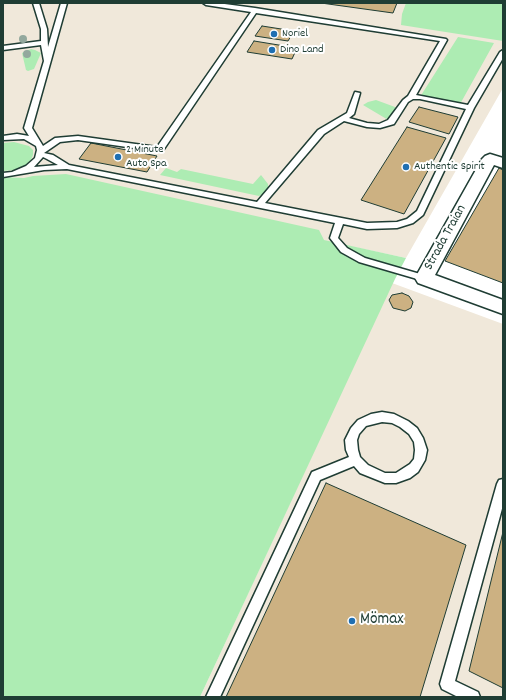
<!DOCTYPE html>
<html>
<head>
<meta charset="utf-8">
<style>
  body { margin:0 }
  #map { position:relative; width:506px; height:700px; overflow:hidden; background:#fff; font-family:Dekko,sans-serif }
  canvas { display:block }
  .frame { position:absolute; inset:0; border:4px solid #1f3d34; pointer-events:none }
</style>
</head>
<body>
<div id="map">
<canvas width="506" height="700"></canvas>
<div class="frame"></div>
</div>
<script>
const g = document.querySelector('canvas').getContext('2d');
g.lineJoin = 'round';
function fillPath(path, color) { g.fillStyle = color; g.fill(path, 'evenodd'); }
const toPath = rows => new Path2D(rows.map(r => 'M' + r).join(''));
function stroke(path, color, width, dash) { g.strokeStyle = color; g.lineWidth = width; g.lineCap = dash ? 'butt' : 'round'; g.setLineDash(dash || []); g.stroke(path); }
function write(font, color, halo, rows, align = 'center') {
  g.font = font + ' Dekko,sans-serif'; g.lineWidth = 4; g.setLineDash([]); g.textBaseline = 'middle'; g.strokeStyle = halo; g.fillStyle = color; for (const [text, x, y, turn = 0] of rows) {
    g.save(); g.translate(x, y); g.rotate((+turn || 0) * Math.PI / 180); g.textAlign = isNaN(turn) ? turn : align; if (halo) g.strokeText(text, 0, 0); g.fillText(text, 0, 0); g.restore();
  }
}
fillPath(toPath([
  [3,3,503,3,503,88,406,258,34,179,3,177],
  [392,283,503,324,503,697,200,697]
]), '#f0e8da');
fillPath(toPath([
  [406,3,503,3,503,41,401,25,402,14],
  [458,37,494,43,459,106,420,97],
  [31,49,35,50,41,53,34,69,28,71,26,70,22,53],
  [376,100,395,107,397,111,390,121,363,105,368,102],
  [14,142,29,146,33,150,33,155,31,160,26,165,14,170,3,171,3,143],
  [166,168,177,172,181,169,253,184,261,175,268,184,268,188,265,193,259,196,160,175],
  [66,174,319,230,324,240,406,258,395,279,200,697,3,697,3,177,24,178,33,176]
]), '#adecb3');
const building = toPath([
  [321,3,397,3,393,13,321,3],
  [262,26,294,31,288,41,255,36,262,26],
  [254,41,297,48,292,59,247,52,254,41],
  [419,107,458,117,449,134,409,122,419,107],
  [407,127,446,138,404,214,361,200,407,127],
  [91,143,157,156,147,172,79,159,91,143],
  [499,168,503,170,503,283,445,261,499,168],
  [402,293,409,296,413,302,411,308,405,311,393,308,389,300,392,295,402,293],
  [326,483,466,545,420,697,226,697,326,483],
  [503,532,503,688,469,671,503,532]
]);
fillPath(building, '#ccb182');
stroke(building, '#1f3d34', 1);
const lane = toPath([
  [33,3,39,3,47,29,48,47,61,3,67,3,32,128,43,146,55,138,78,136,157,147,251,12,206,5,203,3,217,3,255,8,446,39,447,40,416,95,468,105,500,52,503,50,503,58,474,108,423,215,413,223,397,228,367,229,343,224,338,238,347,248,365,258,427,276,429,278,427,280,424,281,359,262,341,252,330,238,335,223,67,169,44,170,3,177,3,173,12,172,26,166,35,158,37,150,36,146,24,139,3,140,3,136,17,134,29,136,24,128,44,61,41,45,3,50,3,46,41,41,41,29,33,3],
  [256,13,440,41,408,96,403,100,388,120,379,124,367,123,349,118,354,114,360,93,355,92,347,113,318,130,257,202,69,165,53,155,44,153,60,142,78,140,162,152,256,13],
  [413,99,420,99,466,109,417,211,407,219,397,222,367,223,265,203,324,134,344,121,367,127,380,128,394,124,408,102,413,99],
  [43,157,47,159,58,165,34,167,43,157],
  [382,412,394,414,408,421,417,428,423,438,427,450,425,460,418,472,410,478,396,483,385,483,360,473,354,466,320,480,220,697,206,697,312,472,349,457,346,450,345,440,351,428,358,420,371,414,382,412],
  [382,422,392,423,400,427,409,434,414,442,415,450,414,459,410,464,396,473,385,473,368,465,360,457,358,450,357,440,359,434,366,426,382,422],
  [503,479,503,505,455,681,478,692,480,697,458,697,442,689,440,684,497,484,499,480,503,479]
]);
const street = toPath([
  [490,154,503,158,503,168,494,165,435,275,503,300,503,314,418,283,415,278,482,159,485,156,490,154]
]);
stroke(lane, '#1f3d34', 3);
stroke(street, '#1f3d34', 3);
fillPath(lane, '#fff');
fillPath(street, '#fff');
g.fillStyle = '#93a89d';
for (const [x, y] of [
  [23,39],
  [27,54]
]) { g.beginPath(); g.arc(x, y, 4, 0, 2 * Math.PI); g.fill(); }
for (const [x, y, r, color] of [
  [274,34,4,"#1f6fb2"],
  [272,50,4,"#1f6fb2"],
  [118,157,4,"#1f6fb2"],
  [406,167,4,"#1f6fb2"],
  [352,621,4,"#1f6fb2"]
]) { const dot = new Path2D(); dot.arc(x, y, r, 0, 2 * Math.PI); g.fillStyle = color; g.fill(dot); stroke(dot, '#fff', 1.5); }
write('12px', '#1f3d34', '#fff', [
  ["Noriel",282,34],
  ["Dino Land",280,50],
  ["2 Minute",126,150],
  ["Auto Spa",126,164],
  ["Authentic Spirit",414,167]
], 'left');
write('14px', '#1f3d34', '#fff', [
  ["Strada Traian",446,238,-61]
]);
write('17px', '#1f3d34', '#fff', [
  ["Mömax",360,621]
], 'left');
</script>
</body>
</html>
